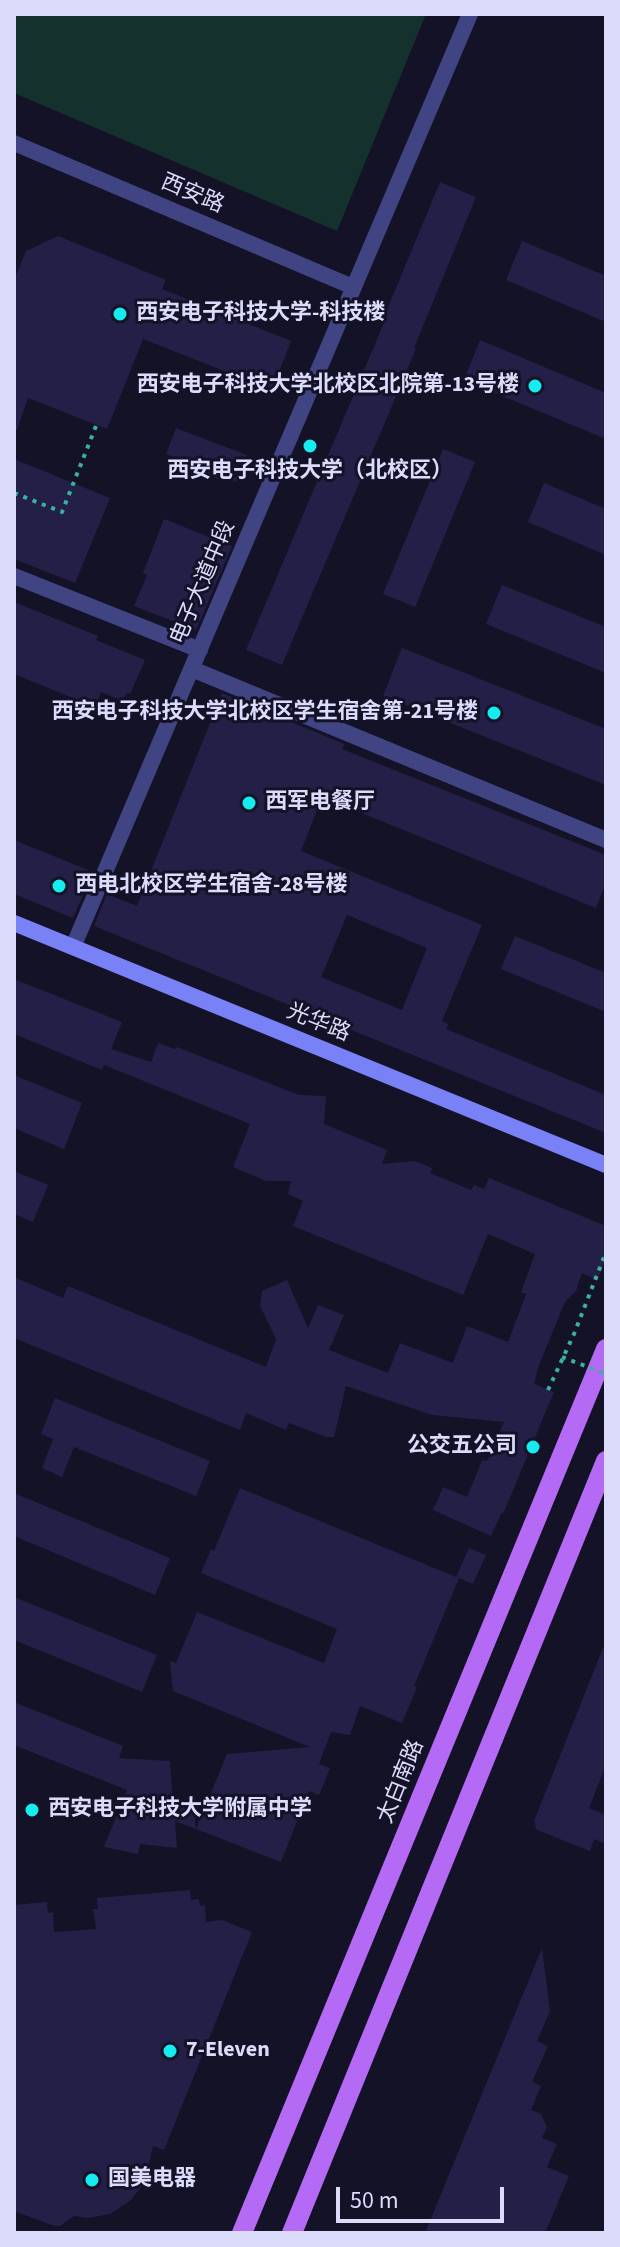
<!DOCTYPE html>
<html>
<head>
<meta charset="utf-8">
<style>
  body { margin:0 }
  #map { position:relative; width:620px; height:2247px; overflow:hidden; background:#141227; font-family:"Source Sans 3",sans-serif }
  canvas { display:block }
  .frame { position:absolute; inset:0; border:16px solid #dbdbfc; pointer-events:none }
  .scale { position:absolute; left:336px; top:2187px; width:168px; height:36px; box-sizing:border-box; border:4px solid #dbdbfc; border-top:0; padding-left:10px; font-size:24px; line-height:28px; white-space:nowrap; color:#dbdbfc; -webkit-text-stroke:6px #141227; paint-order:stroke }
</style>
</head>
<body>
<div id="map">
<canvas width="620" height="2247"></canvas>
<div class="frame"></div>
<div class="scale">50 m</div>
</div>
<script>
const g = document.querySelector('canvas').getContext('2d');
g.lineJoin = 'round';
function fillPath(path, color) { g.fillStyle = color; g.fill(path, 'evenodd'); }
const toPath = rows => new Path2D(rows.map(r => 'M' + r).join(''));
function stroke(path, color, width, dash) { g.strokeStyle = color; g.lineWidth = width; g.lineCap = dash ? 'butt' : 'round'; g.setLineDash(dash || []); g.stroke(path); }
function write(font, color, halo, rows, align = 'center') {
  g.font = font + ' "Source Sans 3","Noto Sans SC",sans-serif'; g.lineWidth = 6; g.setLineDash([]); g.textBaseline = 'middle'; g.strokeStyle = halo; g.fillStyle = color; for (const [text, x, y, turn = 0] of rows) {
    g.save(); g.translate(x, y); g.rotate((+turn || 0) * Math.PI / 180); g.textAlign = isNaN(turn) ? turn : align; if (halo) g.strokeText(text, 0, 0); g.fillText(text, 0, 0); g.restore();
  }
}
fillPath(toPath([
  [14,14,426,14,337,231,14,93]
]), '#15312d');
fillPath(toPath([
  [440,182,476,197,414,348,416,349,282,665,246,650,386,318,384,317],
  [58,236,166,280,162,289,291,341,272,390,143,339,107,429,28,398,17,430,14,430,14,280,26,251],
  [522,241,606,276,606,322,506,280],
  [480,340,606,393,606,439,464,380],
  [176,428,247,455,237,482,225,478,223,481,183,466,185,461,166,454],
  [443,449,475,462,415,607,383,594],
  [14,459,110,498,75,583,14,559],
  [544,483,606,509,606,555,528,522],
  [164,519,232,546,196,630,134,606,147,575,143,573],
  [502,585,606,627,606,673,486,624],
  [14,602,98,636,96,640,145,660,130,694,127,693,123,701,101,692,95,707,14,674],
  [402,648,606,729,606,785,383,696],
  [222,693,344,744,342,749,606,855,606,883,596,908,322,797,301,851,482,925,442,1021,448,1024,446,1029,606,1095,606,1133,94,926,107,894,137,906],
  [347,915,427,948,402,1010,321,977],
  [14,840,93,872,73,918,14,894],
  [515,936,606,973,606,1012,501,969],
  [14,979,122,1022,111,1049,151,1062,158,1043,175,1049,177,1047,299,1095,326,1096,324,1124,387,1150,382,1164,415,1161,432,1168,430,1173,471,1190,474,1185,484,1189,489,1178,606,1226,606,1259,597,1280,582,1273,576,1291,565,1302,539,1365,534,1384,554,1392,504,1512,501,1514,491,1536,433,1510,443,1487,467,1497,482,1461,488,1460,504,1422,432,1415,346,1386,334,1437,326,1437,289,1423,286,1430,246,1413,240,1430,14,1338,14,1277,63,1298,68,1286,266,1367,276,1339,260,1306,262,1291,287,1280,308,1328,318,1305,344,1315,329,1350,388,1373,400,1343,453,1363,467,1326,508,1342,526,1294,521,1292,535,1254,488,1234,463,1295,293,1226,303,1201,288,1194,291,1181,266,1181,233,1167,250,1124,104,1065,102,1070,14,1034],
  [14,1075,82,1103,64,1149,14,1128],
  [14,1171,48,1185,33,1222,14,1214],
  [55,1398,210,1461,196,1496,74,1447,62,1477,42,1468,53,1439,41,1434],
  [240,1488,456,1577,469,1548,486,1555,473,1584,459,1578,414,1686,417,1687,402,1723,360,1706,350,1735,331,1732,319,1764,330,1768,319,1795,309,1791,281,1862,196,1829,227,1754,310,1747,173,1691,170,1661,176,1663,197,1612,324,1663,337,1629,201,1573,211,1549,214,1551],
  [14,1493,170,1558,155,1595,14,1536],
  [14,1597,157,1655,142,1692,14,1640],
  [605,1643,606,1765,589,1808,606,1815,606,1844,594,1839,590,1851,537,1830,534,1821],
  [14,1702,123,1746,119,1758,170,1761,173,1806,193,1803,196,1829,175,1821,177,1848,140,1844,138,1854,104,1847,127,1790,14,1745],
  [190,1890,191,1900,199,1899,200,1906,205,1905,206,1922,222,1920,252,1932,164,2150,153,2146,145,2182,131,2200,110,2214,88,2218,74,2216,60,2226,54,2226,14,2211,14,1905,47,1902,48,1913,53,1912,54,1932,96,1929,93,1909,98,1909,97,1898],
  [542,1948,550,2011,537,2041,548,2046,532,2082,541,2086,531,2110,541,2114,547,2127,542,2138,557,2144,547,2167,569,2176,545,2233,425,2233]
]), '#241f47');
stroke(toPath([
  [14,493,62,512,96,426],
  [548,1390,574,1334,606,1252]
]), '#39b2a0', 4, [4, 6]);
stroke(toPath([
  [14,143,353,287],
  [14,576,200,650],
  [192,669,606,840],
  [73,947,470,14]
]), '#404483', 16);
stroke(toPath([
  [14,923,606,1165]
]), '#7881f6', 16);
stroke(toPath([
  [242,2233,606,1349],
  [292,2233,606,1461]
]), '#b46af5', 20);
stroke(toPath([
  [562,1357,606,1374]
]), '#39b2a0', 4, [4, 6]);
for (const [x, y, r, color] of [
  [120,314,8,"#15ecef"],
  [535,386,8,"#15ecef"],
  [310,446,8,"#15ecef"],
  [494,713,8,"#15ecef"],
  [249,803,8,"#15ecef"],
  [59,886,8,"#15ecef"],
  [533,1447,8,"#15ecef"],
  [32,1810,8,"#15ecef"],
  [170,2051,8,"#15ecef"],
  [92,2180,8,"#15ecef"]
]) { const dot = new Path2D(); dot.arc(x, y, r, 0, 2 * Math.PI); g.fillStyle = color; g.fill(dot); stroke(dot, '#141227', 3); }
write('22px', '#dbdbfc', '#141227', [
  ["西安路",192,195,23],
  ["电子大道中段",204,583,-67],
  ["光华路",318,1024,22],
  ["太白南路",402,1782,-68]
]);
write('bold 22px', '#dbdbfc', '#141227', [
  ["西安电子科技大学-科技楼",136,314],
  ["西安电子科技大学北校区北院第-13号楼",519,386,"right"],
  ["西安电子科技大学（北校区）",310,472,"center"],
  ["西安电子科技大学北校区学生宿舍第-21号楼",478,713,"right"],
  ["西军电餐厅",265,803],
  ["西电北校区学生宿舍-28号楼",75,886],
  ["公交五公司",517,1447,"right"],
  ["西安电子科技大学附属中学",48,1810],
  ["7-Eleven",186,2051],
  ["国美电器",108,2180]
], 'left');
</script>
</body>
</html>
